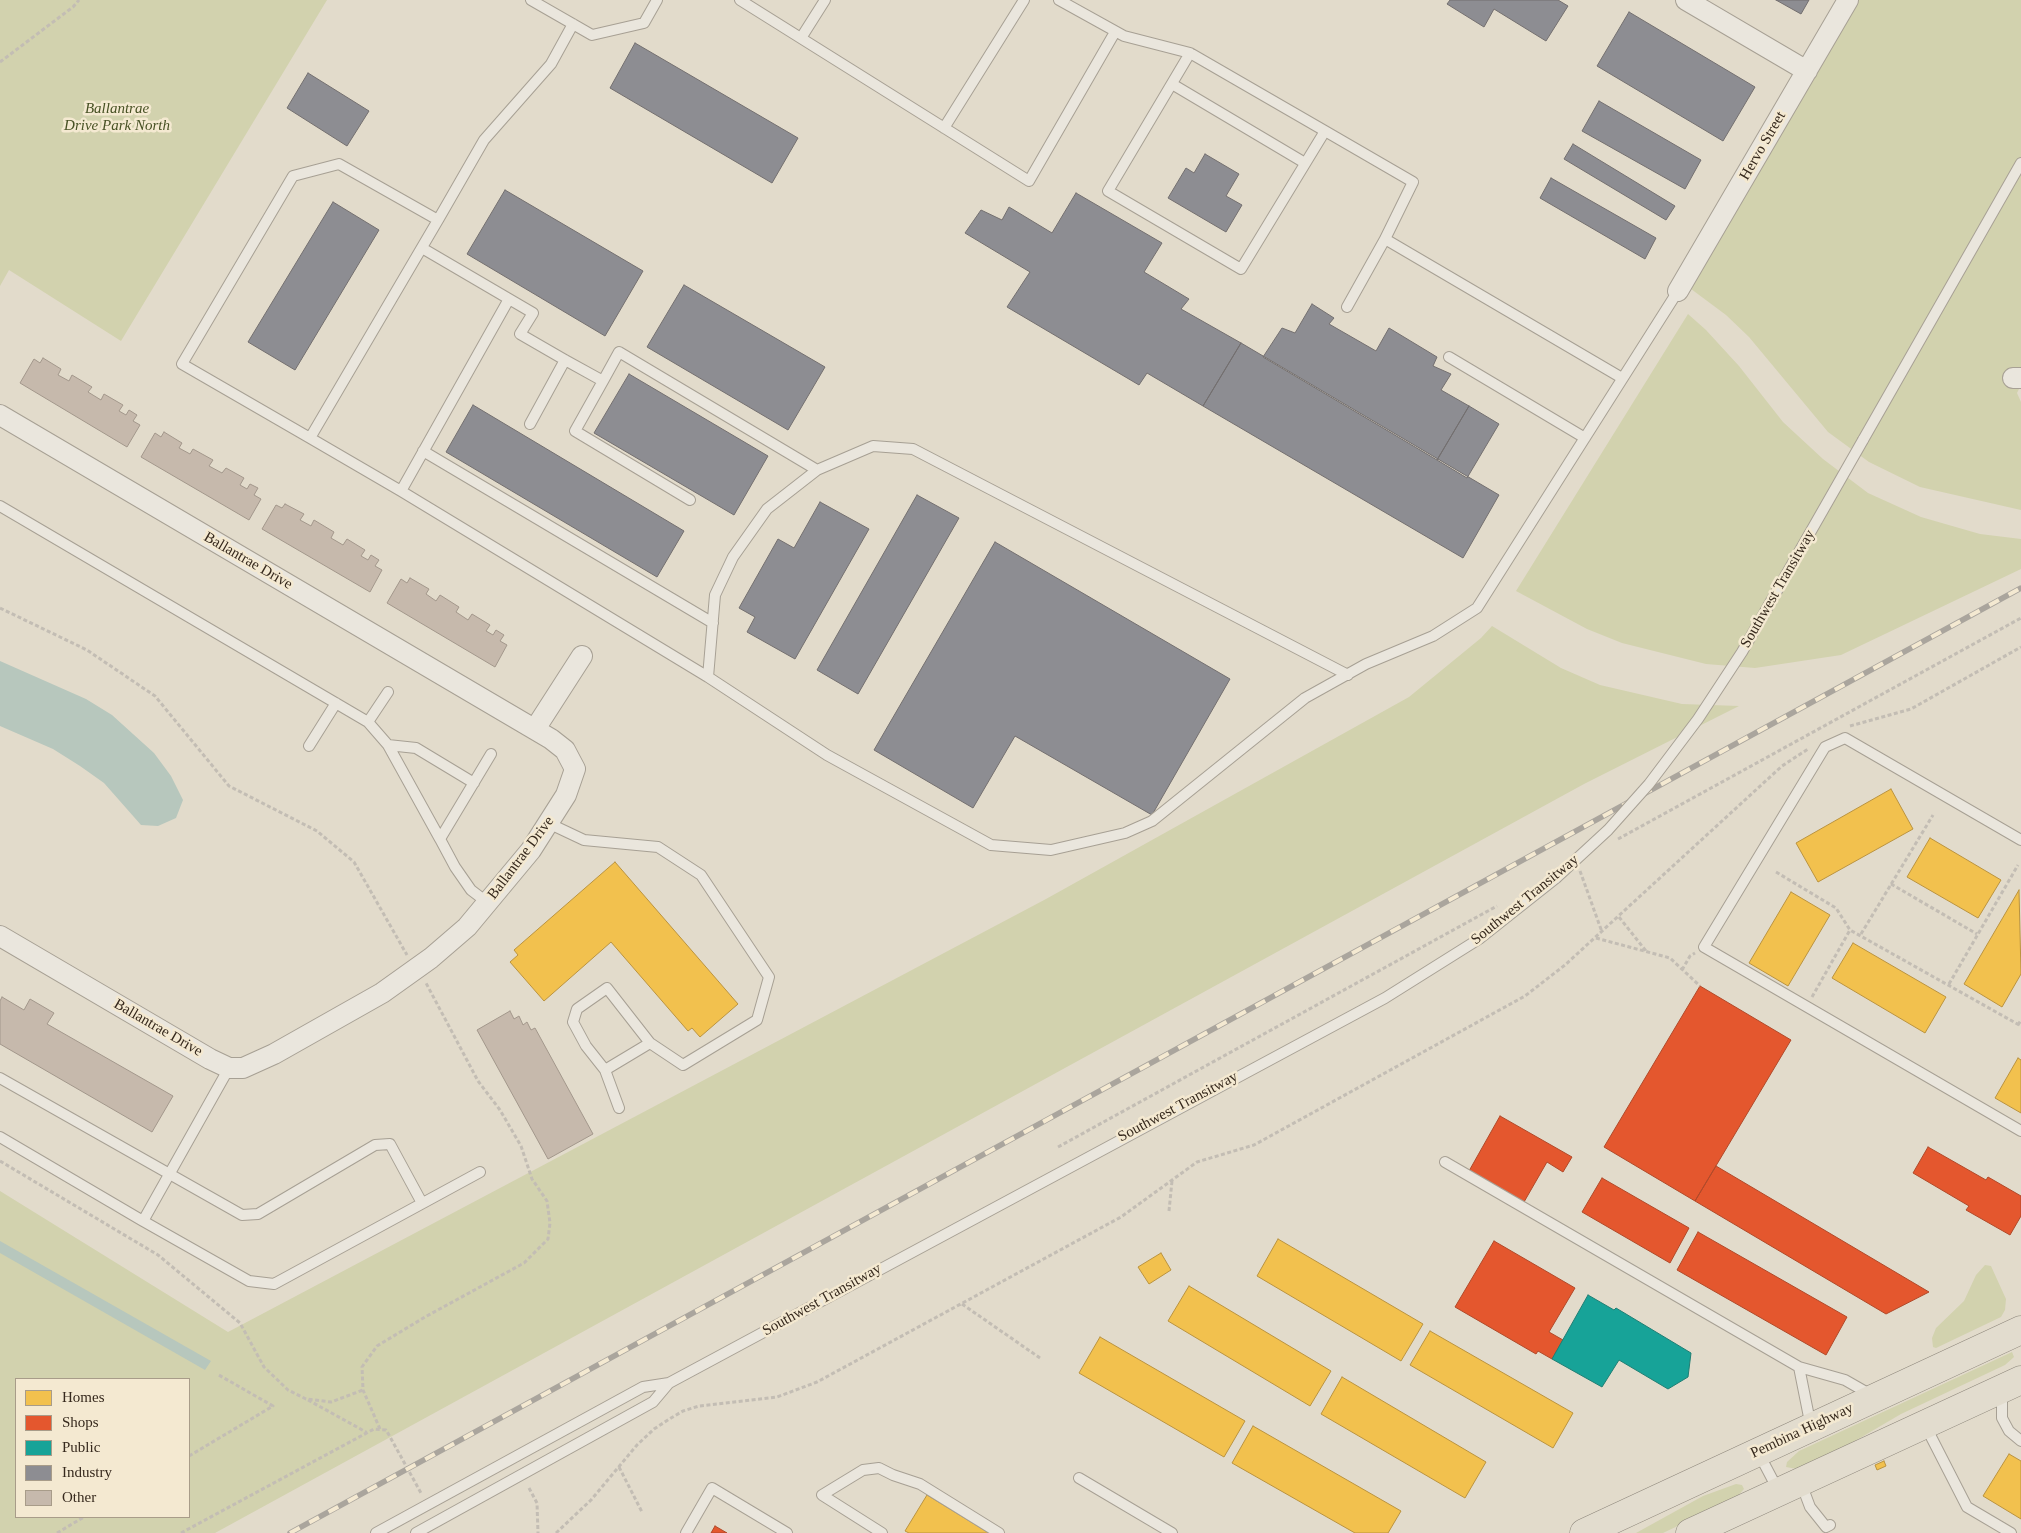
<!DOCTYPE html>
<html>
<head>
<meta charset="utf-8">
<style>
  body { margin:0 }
  #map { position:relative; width:2021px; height:1533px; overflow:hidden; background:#e2dbcb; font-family:"Times New Roman",serif }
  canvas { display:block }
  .legend { position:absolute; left:15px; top:1378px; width:175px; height:140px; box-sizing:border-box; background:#f4e9d1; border:1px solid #a89c89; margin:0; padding:6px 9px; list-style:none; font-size:15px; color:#36291d }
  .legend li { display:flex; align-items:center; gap:10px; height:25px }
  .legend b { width:25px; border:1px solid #a89c89 }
</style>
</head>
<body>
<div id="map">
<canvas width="2021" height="1533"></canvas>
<ul class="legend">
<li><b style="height:14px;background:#f2c14e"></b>Homes</li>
<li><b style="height:14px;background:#e4572e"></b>Shops</li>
<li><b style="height:14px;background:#17a398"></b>Public</li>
<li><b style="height:14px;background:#8d8d92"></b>Industry</li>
<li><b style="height:14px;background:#c6b9ac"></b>Other</li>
</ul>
</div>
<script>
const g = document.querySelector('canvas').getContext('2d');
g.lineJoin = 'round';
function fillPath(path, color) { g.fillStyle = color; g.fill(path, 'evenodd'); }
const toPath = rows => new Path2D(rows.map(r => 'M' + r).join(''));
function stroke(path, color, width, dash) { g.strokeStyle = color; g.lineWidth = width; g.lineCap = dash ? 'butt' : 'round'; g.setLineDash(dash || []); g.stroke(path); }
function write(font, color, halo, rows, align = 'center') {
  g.font = font + ' "Times New Roman",serif'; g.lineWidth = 5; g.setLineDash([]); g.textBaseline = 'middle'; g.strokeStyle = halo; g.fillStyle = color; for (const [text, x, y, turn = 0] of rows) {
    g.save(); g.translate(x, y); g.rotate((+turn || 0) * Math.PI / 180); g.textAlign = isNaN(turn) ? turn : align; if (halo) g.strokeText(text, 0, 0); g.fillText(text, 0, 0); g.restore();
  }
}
fillPath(toPath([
  [0,0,327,0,121,341,9,270,0,286],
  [1848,0,2021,0,2021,385,2017,393,2021,402,2021,510,1920,487,1869,462,1828,432,1749,337,1726,315,1683,283],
  [1688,314,1706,330,1739,366,1783,422,1823,459,1868,493,1921,517,1980,534,2021,539,2021,569,1841,655,1755,668,1706,664,1622,643,1587,629,1516,591],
  [1492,626,1561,668,1600,685,1682,704,1739,706,1584,784,215,1533,0,1533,0,1191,228,1332,1046,899,1409,697,1481,638],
  [16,1379,189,1379,189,1517,16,1517],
  [1985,1265,1991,1266,2006,1299,2005,1310,2001,1317,1936,1348,1933,1347,1932,1338,1936,1328,1964,1301,1976,1275],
  [2012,1352,2014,1357,2005,1365,1901,1414,1831,1455,1797,1469,1786,1467,1787,1462,1799,1451],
  [1736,1484,1742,1485,1744,1489,1736,1498,1663,1533,1636,1533,1703,1496]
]), '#d2d2ae');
fillPath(toPath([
  [0,661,86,699,112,715,154,753,171,776,183,800,176,818,158,826,141,825,104,783,80,766,53,749,0,726],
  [0,1241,211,1361,205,1370,0,1253]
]), '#b7c7bd');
const homes = toPath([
  [1891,789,1913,829,1818,882,1796,843,1891,789],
  [1930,838,2001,880,1978,918,1907,877,1930,838],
  [615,862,738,1004,700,1037,692,1028,688,1031,611,942,544,1001,510,962,518,955,514,950,615,862],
  [2019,890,2021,974,2002,1007,1964,984,2019,890],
  [1791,892,1830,915,1788,986,1749,963,1791,892],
  [1853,943,1946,997,1925,1033,1832,978,1853,943],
  [2018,1058,2021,1060,2021,1113,1995,1098,2018,1058],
  [1278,1239,1423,1324,1401,1361,1257,1276,1278,1239],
  [1161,1253,1171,1270,1149,1284,1138,1267,1161,1253],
  [1189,1286,1331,1371,1310,1406,1168,1321,1189,1286],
  [1430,1331,1573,1413,1553,1448,1410,1365,1430,1331],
  [1100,1337,1245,1421,1224,1457,1079,1373,1100,1337],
  [1342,1377,1486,1462,1465,1498,1321,1414,1342,1377],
  [1253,1426,1401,1511,1388,1533,1355,1533,1232,1463,1253,1426],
  [2009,1454,2021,1461,2021,1519,1983,1496,2009,1454],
  [1884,1461,1886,1466,1877,1470,1875,1465,1884,1461],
  [927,1495,989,1533,909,1533,905,1531,927,1495]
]);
fillPath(homes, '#f2c14e');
stroke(homes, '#ba933f', 1);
const shops = toPath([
  [1700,986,1791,1040,1695,1201,1604,1147,1700,986],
  [1500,1116,1572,1157,1563,1172,1547,1162,1524,1202,1469,1171,1500,1116],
  [1928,1147,1986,1180,1988,1177,2021,1196,2021,1216,2010,1235,1966,1210,1969,1206,1913,1173,1928,1147],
  [1716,1166,1929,1292,1886,1314,1695,1201,1716,1166],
  [1602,1178,1689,1228,1670,1263,1582,1212,1602,1178],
  [1698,1232,1847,1317,1826,1355,1677,1270,1698,1232],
  [1494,1241,1575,1288,1549,1332,1563,1340,1552,1359,1538,1351,1536,1354,1455,1307,1494,1241],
  [715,1526,727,1533,711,1533,715,1526]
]);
fillPath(shops, '#e4572e');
stroke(shops, '#b04929', 1);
const public = toPath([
  [1588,1295,1614,1310,1616,1308,1691,1353,1688,1377,1668,1389,1619,1360,1602,1387,1552,1359,1588,1295]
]);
fillPath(public, '#17a398');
stroke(public, '#207e73', 1);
const industry = toPath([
  [1450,0,1558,0,1568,6,1546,41,1494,9,1484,27,1447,4,1450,0],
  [1776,0,1809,0,1801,14,1776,0],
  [1629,12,1755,87,1723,141,1597,66,1629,12],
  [635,43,798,138,772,183,610,88,635,43],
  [308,73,369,111,347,146,287,108,308,73],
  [1599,101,1701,160,1685,189,1582,131,1599,101],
  [1573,144,1675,206,1666,220,1564,159,1573,144],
  [1205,154,1239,174,1226,196,1242,205,1226,232,1168,198,1186,168,1194,173,1205,154],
  [1551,178,1656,238,1645,259,1540,198,1551,178],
  [505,190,643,271,605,336,467,254,505,190],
  [1076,193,1162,243,1144,272,1189,299,1181,309,1241,343,1203,406,1147,373,1139,385,1007,307,1030,272,965,233,981,210,1002,220,1009,207,1052,233,1076,193],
  [333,202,379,230,295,370,248,342,333,202],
  [684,285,825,367,788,430,647,347,684,285],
  [1312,304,1334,318,1329,324,1376,351,1389,328,1437,357,1433,366,1451,374,1441,390,1469,406,1437,460,1263,357,1282,328,1295,333,1312,304],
  [1241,343,1499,495,1463,558,1203,406,1241,343],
  [629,374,768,456,734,515,594,433,629,374],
  [473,405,684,531,657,577,446,452,473,405],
  [1469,406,1499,424,1467,478,1437,460,1469,406],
  [917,495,959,518,858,694,817,670,917,495],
  [820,502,869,529,795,659,747,632,755,617,739,608,778,539,794,548,820,502],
  [995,542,1230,679,1152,815,1015,736,973,808,874,750,995,542]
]);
fillPath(industry, '#8d8d92');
stroke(industry, '#736f6f', 1);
const building = toPath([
  [43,358,61,369,58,375,69,381,72,375,92,387,88,392,101,400,104,394,123,405,119,411,126,415,129,410,137,415,133,421,140,425,127,447,20,383,34,359,40,363,43,358],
  [164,432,182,443,179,448,190,454,193,449,213,460,209,466,222,473,226,468,244,478,240,485,247,489,250,484,258,488,254,495,261,499,249,520,141,457,155,433,161,437,164,432],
  [285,504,304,514,300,520,311,526,314,520,334,532,331,538,343,545,347,539,365,550,361,556,368,560,371,555,379,560,375,566,382,570,370,592,262,529,276,505,282,508,285,504],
  [410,578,429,589,426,594,436,601,440,595,459,607,456,612,468,620,472,614,490,625,486,631,493,635,496,630,504,635,500,641,507,645,495,667,387,603,401,579,407,583,410,578],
  [2,997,24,1010,30,999,54,1013,47,1024,173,1096,152,1132,0,1044,0,1001,2,997],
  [510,1011,514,1019,519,1016,523,1025,527,1022,531,1030,535,1028,593,1134,548,1159,477,1030,510,1011]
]);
fillPath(building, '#c6b9ac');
stroke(building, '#a2978b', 1);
const lane = toPath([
  [531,0,592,35,644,23,657,0],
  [740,0,1029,181,1115,32],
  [1059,0,1124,36,1190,53],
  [801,38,825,0],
  [1172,84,1305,163],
  [944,128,1024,0],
  [1325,131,1241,269,1108,191,1190,53,1325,131,1413,182,1385,239,1622,378],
  [438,220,484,140,551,64,573,24],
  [422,248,533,313,520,334,565,360,603,381,619,352,817,470],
  [1347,307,1385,239],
  [1449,357,1585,438],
  [603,381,575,431,690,500],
  [530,424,565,360],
  [310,438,438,220,339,164,293,176,182,364,310,438,401,491,708,677,827,755,991,845,1051,850,1125,833,1152,821,1305,698,1366,664,1433,636,1477,608,1678,291],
  [1863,440,2021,163],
  [423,451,713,623],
  [401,491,509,299],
  [0,506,368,722,388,745],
  [708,677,715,595,733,557,767,509,817,470,873,446,913,449,1348,675],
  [368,722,388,692],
  [309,746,336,703],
  [548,823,584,840,658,847,701,875,769,977,757,1020,683,1065,650,1043,607,988,577,1009,573,1022,586,1046,605,1070,650,1043],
  [440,839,388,745,416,748,474,783],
  [2021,840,1845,738,1825,747,1704,947,2021,1131],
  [488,903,471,890,455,867,440,839,491,754],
  [605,1070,619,1108],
  [0,1078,242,1215,258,1214,375,1145,390,1144,422,1203],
  [0,1137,143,1221,229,1068],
  [1445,1162,1799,1367,1845,1380,1873,1396],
  [143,1221,249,1281,274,1284,480,1172],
  [1799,1367,1811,1427],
  [2002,1392,2002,1418,2009,1431,2021,1441],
  [1925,1425,1967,1507,2011,1533],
  [1758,1452,1778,1490],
  [1079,1478,1172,1533],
  [1801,1483,1810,1507,1826,1527,1830,1525],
  [376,1533,643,1387,669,1383,1385,998,1479,939,1556,878],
  [416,1533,653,1402,669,1383],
  [686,1533,712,1488,787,1533],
  [882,1533,822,1495,863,1470,879,1468,893,1475,920,1484,999,1533]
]);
const street = toPath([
  [1686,0,1807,71],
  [1678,291,1848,0],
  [2013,378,2021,378],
  [0,415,551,739,565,750,575,769,566,795,531,850,467,927,431,958,382,993,274,1054,243,1068,229,1068,210,1059,0,936],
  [535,729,582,656]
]);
const primary = toPath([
  [1584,1533,2021,1330],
  [1690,1533,2021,1380]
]);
stroke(lane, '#a7a094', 12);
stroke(street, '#a7a094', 22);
stroke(primary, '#8d867b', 29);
stroke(toPath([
  [0,62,73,7,79,0],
  [0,608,87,650,155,696,229,786,317,831,354,862,407,955],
  [1850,726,1911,709,2021,647],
  [1618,839,2021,618],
  [1580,871,1602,932],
  [1776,872,1836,908,1850,930,2021,1026],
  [1891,884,1977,934],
  [1619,917,1646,951],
  [1861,934,1933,815],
  [1596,938,1670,958,1700,986],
  [1682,970,1690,956,1695,953],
  [1949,984,2018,865],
  [1812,997,1850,930],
  [2018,1025,2021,1020],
  [1058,1147,1497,906],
  [0,1161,158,1255,240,1323,264,1367,288,1390,306,1399,331,1402,363,1390],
  [1169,1211,1172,1181],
  [962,1304,1040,1358],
  [308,1400,366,1432],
  [380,1429,363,1390,362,1367,377,1346,425,1317,524,1263,548,1239,550,1223,547,1201,532,1179,521,1146,500,1110,478,1081,426,983],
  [189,1456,273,1406,217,1374],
  [619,1467,642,1512],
  [529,1488,537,1503,538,1533],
  [57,1533,84,1517],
  [181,1533,374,1429,386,1430,389,1435,421,1493],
  [556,1533,591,1500,637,1445,654,1429,671,1418,683,1411,699,1406,777,1397,817,1382,1121,1217,1197,1162,1254,1145,1525,996,1565,965,1782,766,1808,749]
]), '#c3bdb4', 3, [4, 2.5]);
stroke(lane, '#eae6dd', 10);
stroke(street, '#eae6dd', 20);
stroke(primary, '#e2dcce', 28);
const rail = toPath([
  [290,1533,2021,588]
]);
stroke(rail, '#aaa59d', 5.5);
stroke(rail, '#f4e9d1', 4, [11]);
const laneBridge = toPath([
  [1556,878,1608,830,1649,784,1698,719,1742,652,1863,440]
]);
stroke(laneBridge, '#a7a094', 12, []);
stroke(laneBridge, '#eae6dd', 10);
write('italic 15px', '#475124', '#f4e9d1', [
  ["Ballantrae",117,109],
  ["Drive Park North",117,126]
]);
write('15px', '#36291d', '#f4e9d1', [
  ["Hervo Street",1763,146,-60],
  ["Ballantrae Drive",248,561,30],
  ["Southwest Transitway",1778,589,-60],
  ["Ballantrae Drive",521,858,-53],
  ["Southwest Transitway",1525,900,-39],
  ["Ballantrae Drive",158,1028,30],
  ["Southwest Transitway",1178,1107,-28],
  ["Southwest Transitway",822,1300,-29],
  ["Pembina Highway",1802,1431,-25]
]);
</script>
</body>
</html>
